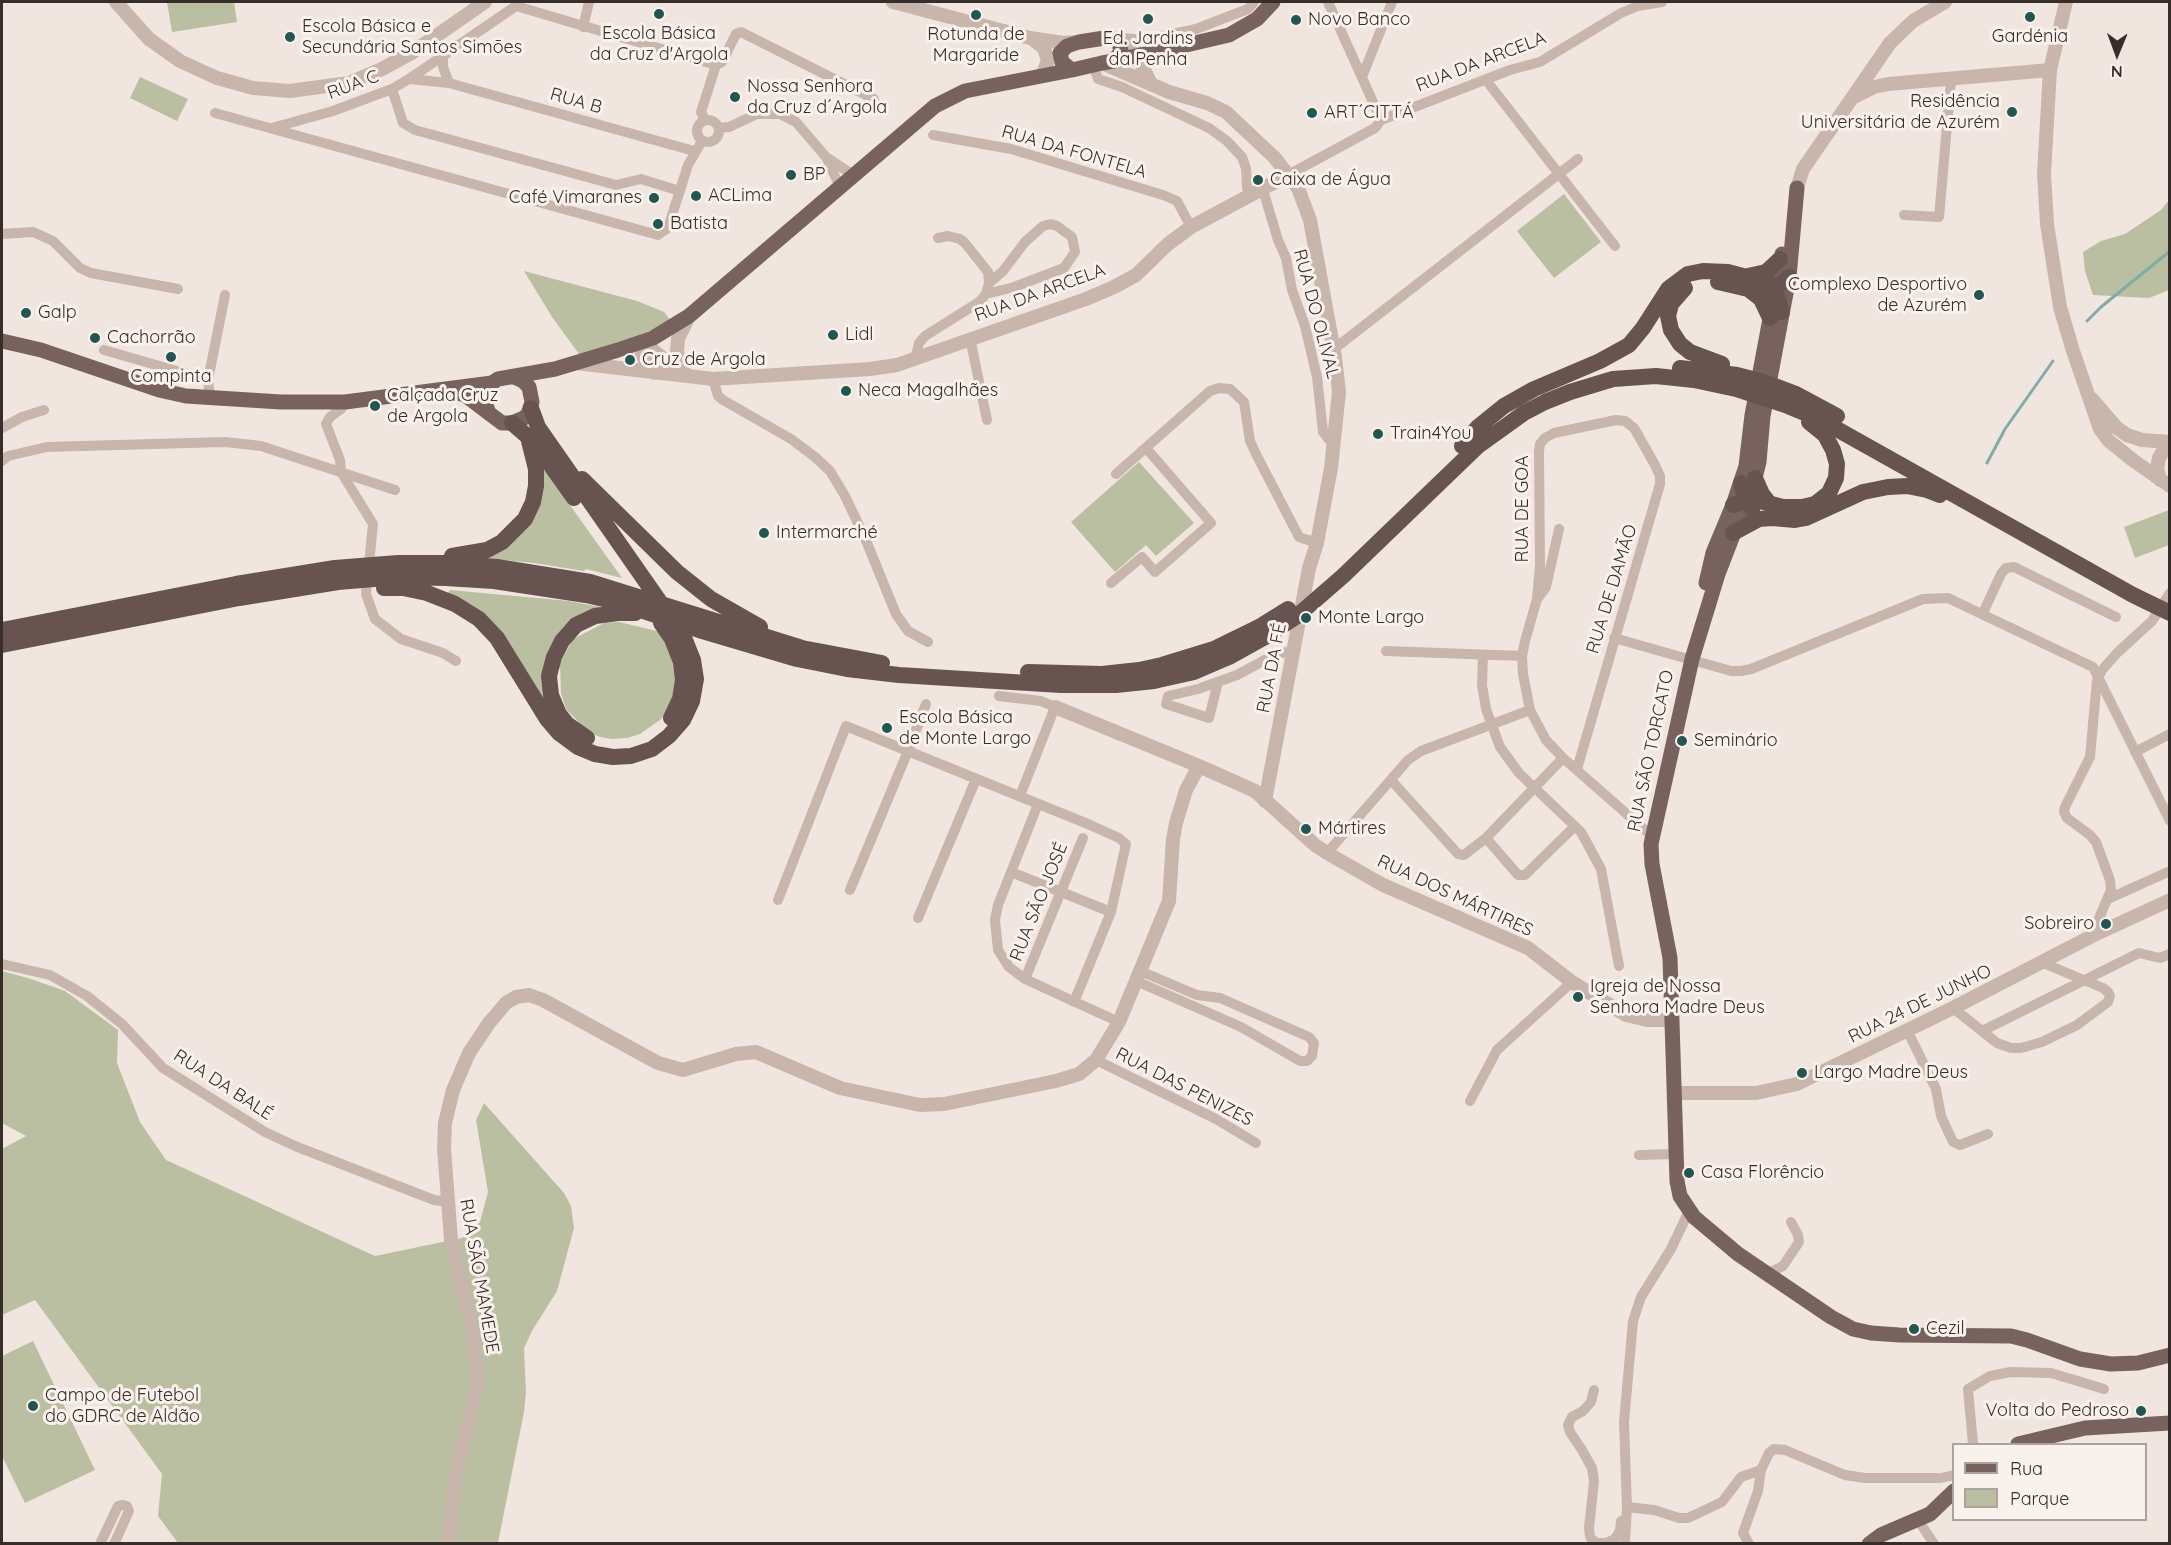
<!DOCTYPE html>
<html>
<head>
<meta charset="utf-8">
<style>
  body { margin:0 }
  #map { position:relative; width:2171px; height:1545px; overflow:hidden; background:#f1e6df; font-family:Quicksand,sans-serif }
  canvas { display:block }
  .frame { position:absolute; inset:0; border:3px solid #372d2a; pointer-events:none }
  .legend { position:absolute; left:1952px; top:1443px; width:195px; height:78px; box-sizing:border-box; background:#f9f1ec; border:2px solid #aba39e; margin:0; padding:8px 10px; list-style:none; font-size:18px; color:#372d2a }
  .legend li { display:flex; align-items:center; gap:12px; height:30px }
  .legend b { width:30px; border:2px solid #aba39e }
  .north { position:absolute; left:2087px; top:24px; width:60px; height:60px; -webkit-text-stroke:4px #f9f1ec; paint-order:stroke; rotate:181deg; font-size:16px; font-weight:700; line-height:24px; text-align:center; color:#372d2a }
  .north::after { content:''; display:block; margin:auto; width:21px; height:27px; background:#372d2a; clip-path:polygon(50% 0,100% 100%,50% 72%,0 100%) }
</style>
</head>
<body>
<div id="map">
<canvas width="2171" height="1545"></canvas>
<div class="frame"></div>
<ul class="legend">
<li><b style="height:8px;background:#77625d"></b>Rua</li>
<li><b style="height:16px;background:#b9bfa0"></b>Parque</li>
</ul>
<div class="north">N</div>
</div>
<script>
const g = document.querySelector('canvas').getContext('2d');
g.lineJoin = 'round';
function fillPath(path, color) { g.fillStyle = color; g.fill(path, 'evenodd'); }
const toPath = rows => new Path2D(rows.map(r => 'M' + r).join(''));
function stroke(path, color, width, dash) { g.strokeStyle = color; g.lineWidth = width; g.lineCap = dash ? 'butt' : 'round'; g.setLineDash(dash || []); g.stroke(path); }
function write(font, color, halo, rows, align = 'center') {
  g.font = font + ' Quicksand,sans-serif'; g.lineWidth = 6; g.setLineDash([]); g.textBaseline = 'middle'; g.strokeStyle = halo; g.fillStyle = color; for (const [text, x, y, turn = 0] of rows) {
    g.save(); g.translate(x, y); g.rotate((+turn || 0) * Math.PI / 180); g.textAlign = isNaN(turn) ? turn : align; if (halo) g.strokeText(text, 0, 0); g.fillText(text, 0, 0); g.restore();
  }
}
fillPath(toPath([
  [167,2,234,2,237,22,172,32],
  [140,77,188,99,177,121,130,98],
  [1564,194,1601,242,1554,278,1517,231],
  [2169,200,2169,290,2149,298,2093,295,2085,271,2083,252,2101,241,2125,234,2161,210],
  [524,271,637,301,664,312,672,322,582,358,552,317],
  [1139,462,1194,523,1156,556,1146,545,1115,572,1071,522],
  [542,466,622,578,586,569,584,571,534,563,483,558,510,545,526,529,536,511],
  [2169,510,2169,545,2135,558,2124,527],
  [450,590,569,601,611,609,599,610,546,664,573,739,527,676,446,595],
  [619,622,661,632,674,663,676,679,670,709,660,720,640,734,627,738,612,739,600,737,587,731,566,709,561,693,560,663,573,639,604,623],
  [2,971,31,979,65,991,118,1030,117,1063,140,1122,166,1160,375,1256,462,1238,480,1222,488,1192,476,1120,484,1103,564,1193,571,1206,574,1228,557,1291,532,1331,524,1348,526,1393,524,1412,498,1543,178,1543,158,1516,162,1474,35,1300,2,1315,2,1149,26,1136,2,1123],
  [33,1341,95,1470,25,1503,2,1456,2,1356]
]), '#b9bfa0');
stroke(toPath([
  [2087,321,2101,307,2170,251],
  [1987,463,2005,429,2053,361]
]), '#81aca7', 3);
stroke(toPath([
  [1328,2,1381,120],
  [583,27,589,2],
  [1113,37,1144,40,1196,29,1248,9,1254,2],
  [443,55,443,67,449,83],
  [716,65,722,62,736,34,741,32,874,99],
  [1093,65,1098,79,1122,87,1209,128,1227,141,1242,157,1246,168,1247,188,1250,195],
  [1362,77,1392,2],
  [410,79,449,83,694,151],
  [1486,80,1615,246],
  [392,89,403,123,415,130,616,185,641,179,680,191],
  [215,113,658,235,668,228,688,165,702,141],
  [705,120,701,112,716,65],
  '697 131a11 11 0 1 1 22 0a11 11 0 1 1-22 0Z',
  [272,128,333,111,392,89,409,79,516,6,716,65],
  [719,128,729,127,757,114,780,114,796,122,826,157,853,175],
  [933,135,1011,149,1163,195,1177,201,1191,227],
  [826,157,840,187],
  [1288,175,1375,128,1381,120,1510,70,1540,62,1621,13,1638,6,1662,2],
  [1263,190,1278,240,1286,258,1292,290,1305,326,1317,377,1323,432,1334,446],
  [1904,215,1939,217,1951,80],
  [2,234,33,232,53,241,80,268,91,273,178,289],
  [986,294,1014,287,1064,268,1075,252,1072,237,1057,226,1051,224,1043,226,1025,242,1003,271,989,283],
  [970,338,987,420],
  [1334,349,1578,159],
  [104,350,208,380],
  [915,359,919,343,925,336,979,302,986,294,989,283,988,272,965,243,960,239,948,236,938,238],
  [713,379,718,396,723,400,791,439,815,457,830,471,845,496,865,538,896,614,908,631,928,642],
  [210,398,208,380,225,295],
  [345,402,341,409,330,417,326,424,340,460,341,472,373,524,366,594,375,619,401,639,443,653,456,661],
  [2,428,22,417,44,410],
  [2,461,8,456,47,447,225,442,261,446,395,490],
  [1116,474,1210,391,1219,388,1230,389,1244,402,1250,441,1256,454,1299,537,1317,543],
  [1111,583,1142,557,1155,572,1211,523,1146,448],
  [1538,598,1546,587,1559,529],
  [1983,613,2001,574,2006,568,2014,567,2116,617],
  [1614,638,1731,671,1741,671,1751,669,1923,599,1948,598,2093,667,2170,821],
  [1386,651,1522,656],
  [1483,655,1482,685,1486,709,1500,747,1519,773,1581,832,1601,869,1619,966],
  [1218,682,1209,718,1166,704,1168,696,1198,689,1237,675,1276,654,1294,651],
  [999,696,1041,701,1055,707,1020,796],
  [2135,752,2170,734],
  [1577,769,1660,484,1660,476,1655,465,1634,428,1625,421,1616,420,1554,433,1545,438,1540,444,1539,451,1540,566,1537,599,1525,641,1522,656,1523,674,1530,710,1546,740,1563,758,1652,836],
  [1391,780,1458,854,1464,855,1486,838,1563,758],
  [1038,804,998,905,995,920,998,950,1009,967,1025,979,1119,1022],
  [1486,838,1518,875,1525,875,1575,826],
  [1327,853,1408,760,1421,751,1530,710],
  [1011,872,1111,912],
  [850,890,908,751,926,704],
  [2108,899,2170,871],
  [778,900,846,726,1088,824,1119,838,1126,844,1111,912,1074,1002],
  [918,918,976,779],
  [2094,935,2094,930,2111,890,2110,880,2096,842,2090,835,2067,818,2064,812,2065,807,2090,757,2097,680,2102,670,2117,653,2152,621,2170,593],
  [2,964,50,975,87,996,122,1024,163,1068,265,1132,295,1146,434,1200,447,1202],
  [1025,979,1083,838],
  [1136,981,1241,1027,1300,1061,1307,1061,1312,1056,1314,1043,1309,1037,1220,998,1197,995,1140,971],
  [1953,1008,1997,1043,2011,1048,2021,1048,2042,1042,2077,1025,2108,1002,2110,996,2108,992,2103,988,2043,963],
  [1907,1030,1936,1089,1941,1116,1953,1142,1960,1145,1988,1134],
  [1982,1031,2139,953,2160,958,2170,954],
  [1096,1060,1216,1119,1256,1143],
  [1470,1101,1497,1050,1572,982],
  [1639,1155,1676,1154],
  [1767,1274,1783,1266,1799,1242,1798,1235,1791,1222],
  [1594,1390,1591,1402,1583,1411,1572,1417,1568,1425,1570,1432,1582,1450,1592,1468,1594,1481,1589,1528,1590,1537,1596,1543,1606,1543,1615,1539,1620,1531,1621,1521],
  [1973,1444,1968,1389,1990,1376,2011,1372,2051,1373,2104,1389],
  [1627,1507,1654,1510,1679,1518,1688,1518,1722,1502,1741,1477,1761,1470],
  [1918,1520,1934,1544],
  [100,1544,118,1506,123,1505,127,1506,129,1511,114,1544],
  [1625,1544,1627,1507,1624,1422,1633,1321,1641,1297,1671,1249,1689,1211],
  [1749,1544,1743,1533,1758,1491,1761,1470,1769,1453,1774,1449,1785,1450,1845,1475,1865,1478,1941,1478,1954,1475]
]), '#c8b5ac', 10);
stroke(toPath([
  [116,2,149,39,180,61,217,78,253,88,290,91,349,83,382,69,413,52,485,2],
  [893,2,1030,38,1064,43,1077,42],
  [2066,2,2050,70,2044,174,2047,224,2060,307,2073,351,2100,429,2109,441,2134,461,2170,486],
  [1032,39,1044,48,1048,61,1043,73],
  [1133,47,1151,84],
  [1102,63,1169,92,1207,103,1226,112,1275,158,1298,188,1310,220,1335,357,1339,392,1331,468,1317,543,1309,568,1265,801],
  [1854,97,1874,87,1888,84,2050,70],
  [1797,188,1803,169,1890,43,1913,21,1945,2],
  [642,342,684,374],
  [642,342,642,354,648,366,654,373],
  [576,363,713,379,870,369,897,365,1086,299,1114,287,1136,275,1168,244,1191,227,1288,175],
  [686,375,680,365,677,352,678,339,689,316],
  [2092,399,2117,428,2127,435,2142,440,2170,442],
  [2160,480,2157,468,2159,458,2163,451,2170,445],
  [1055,707,1199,766,1255,791,1315,845,1327,853,1383,885,1528,948,1572,982,1626,1015,1647,1020,1671,1020],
  [1675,1093,1756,1093,1797,1084,1953,1008,2094,935,2170,900],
  [448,1544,455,1478,478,1381,472,1328,451,1240,444,1148,445,1123,453,1090,469,1053,489,1023,506,1003,516,997,529,995,543,1000,658,1063,683,1070,736,1054,756,1052,840,1088,920,1105,944,1104,1056,1081,1079,1074,1096,1060,1119,1022,1169,901,1173,839,1176,823,1186,790,1199,766]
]), '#c8b5ac', 14);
stroke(toPath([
  [1114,61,1121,51,1119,43,1111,37,1079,42,1067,46,1060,53,1062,62,1072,70,1102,63,1114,61,1126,58,1169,49,1229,35,1257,19,1273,2],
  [1797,188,1789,277,1763,416,1759,462,1755,478,1718,574,1692,659,1651,844,1652,864,1670,958,1677,1181,1680,1196,1694,1217,1738,1254,1831,1317,1853,1329,1871,1333,1899,1335,2011,1336,2027,1340,2080,1359,2111,1364,2138,1363,2170,1355],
  [2,341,41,350,159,390,186,396,281,402,345,402,492,383],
  [448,390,465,395,502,423,512,423,524,418,528,414,532,402,529,387,523,381,514,377],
  [488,411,485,402,487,392,492,383,498,379,555,369,618,350,653,338,689,316,935,106,965,91,1072,70],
  [1706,583,1713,553,1733,505,1746,466,1752,415,1782,254],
  [2018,1444,2085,1428,2170,1423],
  [1869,1544,1881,1535,1930,1514,1954,1491]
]), '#77625d', 15);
stroke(toPath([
  [1748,276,1766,272,1780,259],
  [1718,282,1748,289,1772,291,1789,277],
  [1685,288,1671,304,1668,316,1671,330,1680,344,1690,352,1722,364],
  [1748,289,1761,299,1770,318],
  [1680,368,1737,375,1764,382,1796,394,1837,416],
  [512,423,535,443,574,498],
  [1462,446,1478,427,1504,406,1534,389,1600,361,1629,345,1643,328,1668,289,1688,274,1703,271,1728,272,1769,283,1775,289,1782,312],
  [1755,478,1762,494,1769,503],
  [582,479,677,572,711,599,760,627],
  [1741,483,1746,501,1752,509],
  [1733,505,1752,499,1783,507,1802,507,1815,504,1829,493,1836,478,1837,464,1833,450,1825,435,1809,422],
  [1733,533,1759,519,1772,518,1795,520,1806,518,1863,492,1888,487,1907,486,1927,490,1940,495],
  [452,556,487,550,502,542,525,519,533,502,536,486,536,469,529,441],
  [384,588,403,588,427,593,455,604,479,619,497,638,547,719,559,733,578,747,595,754,613,757,631,756,652,749,669,736,683,720,692,701,696,679,693,660,683,635,538,427,531,408],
  [661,623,672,639,681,662,683,680,680,699,671,718],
  [2,630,236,584,335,568,398,563,447,563,497,567,590,582,802,648,882,663],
  [2,645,239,598,338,582,398,577,446,578,494,581,586,595,617,602,699,630,797,659,847,669,899,675,1061,685,1116,685,1154,681,1194,672,1229,657,1265,637,1297,616,1343,576,1478,446,1524,413,1545,402,1570,392,1613,379,1656,376,1694,380,1736,389,1788,406,1817,418,2133,595,2170,613],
  [1028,672,1102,674,1139,670,1162,665,1214,649,1259,627,1288,609],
  [587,738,567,724,559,714,551,695,549,676,554,657,562,641,576,625,595,616,618,613,635,613]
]), '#675450', 16);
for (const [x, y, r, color] of [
  [659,14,6,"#235551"],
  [976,15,6,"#235551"],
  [2030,17,6,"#235551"],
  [1148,19,6,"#235551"],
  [1296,20,6,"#235551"],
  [290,37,6,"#235551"],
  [735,97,6,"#235551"],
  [2012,112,6,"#235551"],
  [1312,113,6,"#235551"],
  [791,175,6,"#235551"],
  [1258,180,6,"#235551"],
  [696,196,6,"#235551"],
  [654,198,6,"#235551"],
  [658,224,6,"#235551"],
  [1979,295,6,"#235551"],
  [26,313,6,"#235551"],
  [833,335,6,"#235551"],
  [95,338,6,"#235551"],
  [171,357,6,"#235551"],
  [630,360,6,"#235551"],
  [846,391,6,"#235551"],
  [375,406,6,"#235551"],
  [1378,434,6,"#235551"],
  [764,533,6,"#235551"],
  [1306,618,6,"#235551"],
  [887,728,6,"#235551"],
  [1682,741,6,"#235551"],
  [1306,829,6,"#235551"],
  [2106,924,6,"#235551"],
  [1578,997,6,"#235551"],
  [1802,1073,6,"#235551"],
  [1689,1173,6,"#235551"],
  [1914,1329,6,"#235551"],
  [33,1406,6,"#235551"],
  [2141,1411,6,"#235551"]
]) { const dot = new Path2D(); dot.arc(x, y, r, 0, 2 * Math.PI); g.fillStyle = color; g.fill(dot); stroke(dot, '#f9f1ec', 2); }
write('18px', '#372d2a', '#f9f1ec', [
  ["Novo Banco",1308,20],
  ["Escola Básica e",302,27],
  ["Secundária Santos Simões",302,48],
  ["Escola Básica",659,34,"center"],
  ["da Cruz d'Argola",659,55,"center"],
  ["Rotunda de",976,35,"center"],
  ["Margaride",976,56,"center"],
  ["Gardénia",2030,37,"center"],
  ["Ed. Jardins",1148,39,"center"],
  ["da Penha",1148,60,"center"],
  ["Nossa Senhora",747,87],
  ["da Cruz d´Argola",747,108],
  ["Residência",2000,102,"right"],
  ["Universitária de Azurém",2000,123,"right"],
  ["ART´CITTÁ",1324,113],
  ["BP",803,175],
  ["Caixa de Água",1270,180],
  ["ACLima",708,196],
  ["Café Vimaranes",642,198,"right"],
  ["Batista",670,224],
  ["Complexo Desportivo",1967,285,"right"],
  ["de Azurém",1967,306,"right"],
  ["Galp",38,313],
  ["Lidl",845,335],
  ["Cachorrão",107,338],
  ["Cruz de Argola",642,360],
  ["Compinta",171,377,"center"],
  ["Neca Magalhães",858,391],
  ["Calçada Cruz",387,396],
  ["de Argola",387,417],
  ["Train4You",1390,434],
  ["Intermarché",776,533],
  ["Monte Largo",1318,618],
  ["Escola Básica",899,718],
  ["de Monte Largo",899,739],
  ["Seminário",1694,741],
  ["Mártires",1318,829],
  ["Sobreiro",2094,924,"right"],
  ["Igreja de Nossa",1590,987],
  ["Senhora Madre Deus",1590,1008],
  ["Largo Madre Deus",1814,1073],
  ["Casa Florêncio",1701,1173],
  ["Cezil",1926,1329],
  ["Campo de Futebol",45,1396],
  ["do GDRC de Aldão",45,1417],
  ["Volta do Pedroso",2129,1411,"right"]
], 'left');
write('18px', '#372d2a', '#f9f1ec', [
  ["RUA DA ARCELA",1481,62,-21],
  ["RUA C",353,85,-20],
  ["RUA B",576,101,16],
  ["RUA DA FONTELA",1074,152,16],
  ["RUA DA ARCELA",1040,293,-20],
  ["RUA DO OLIVAL",1316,314,75],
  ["RUA DE GOA",1523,509,-90],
  ["RUA DE DAMÃO",1612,589,-73],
  ["RUA DA FÉ",1272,668,-79],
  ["RUA SÃO TORCATO",1651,751,-78],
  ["RUA DOS MÁRTIRES",1455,896,25],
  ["RUA SÃO JOSÉ",1039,902,-68],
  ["RUA 24 DE JUNHO",1920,1004,-26],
  ["RUA DA BALÉ",223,1085,33],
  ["RUA DAS PENIZES",1184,1087,27],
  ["RUA SÃO MAMEDE",479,1276,80]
]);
</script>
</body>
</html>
